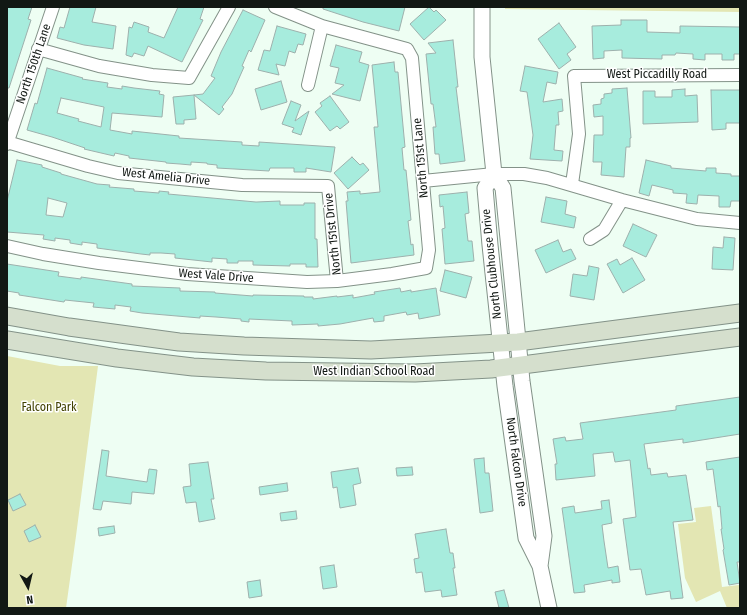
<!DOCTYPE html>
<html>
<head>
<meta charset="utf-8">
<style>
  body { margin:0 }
  #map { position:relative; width:747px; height:615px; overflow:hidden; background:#eefef3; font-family:"Fira Sans Condensed",sans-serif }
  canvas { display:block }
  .frame { position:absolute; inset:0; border:8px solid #121814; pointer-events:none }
  .north { position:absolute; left:8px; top:567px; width:40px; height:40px; -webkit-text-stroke:3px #fff; paint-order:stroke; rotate:172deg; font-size:11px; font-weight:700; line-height:16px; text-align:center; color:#121814 }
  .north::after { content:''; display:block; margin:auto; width:14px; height:18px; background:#121814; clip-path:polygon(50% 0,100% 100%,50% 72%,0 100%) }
</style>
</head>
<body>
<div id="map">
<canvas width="747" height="615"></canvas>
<div class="frame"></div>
<div class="north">N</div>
</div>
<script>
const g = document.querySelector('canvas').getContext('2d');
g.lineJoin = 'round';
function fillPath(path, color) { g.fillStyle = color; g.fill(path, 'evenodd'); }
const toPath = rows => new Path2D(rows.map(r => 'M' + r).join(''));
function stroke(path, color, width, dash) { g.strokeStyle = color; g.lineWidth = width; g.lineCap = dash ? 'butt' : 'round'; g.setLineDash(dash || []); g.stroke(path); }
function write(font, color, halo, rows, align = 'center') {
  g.font = font + ' "Fira Sans Condensed",sans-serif'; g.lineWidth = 3; g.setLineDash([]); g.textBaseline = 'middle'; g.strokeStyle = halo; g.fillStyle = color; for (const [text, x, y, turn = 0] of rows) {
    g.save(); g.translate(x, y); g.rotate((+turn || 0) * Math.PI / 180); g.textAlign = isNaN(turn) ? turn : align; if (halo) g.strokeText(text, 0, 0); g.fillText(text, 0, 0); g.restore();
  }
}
fillPath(toPath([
  [505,7,740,7,740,12,505,9],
  [7,356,60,366,98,366,76,536,66,608,7,608],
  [711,506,722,587,739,585,740,608,727,608,720,591,696,602,685,578,678,524,696,522,694,508]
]), '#e3e6b3');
const building = toPath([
  [7,7,32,7,28,19,31,20,9,88,7,88,7,7],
  [70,7,96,7,92,22,116,26,113,49,84,45,57,38,60,27,64,28,70,7],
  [178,7,204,7,200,19,203,20,182,62,148,46,144,56,134,53,132,57,126,55,129,27,132,28,134,22,149,27,148,32,164,38,178,7],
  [323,7,405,7,399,31,363,22,323,9,323,7],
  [429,7,434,12,436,10,446,20,424,40,410,24,429,7],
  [243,10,265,20,251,52,249,50,242,66,244,67,232,94,222,107,224,109,219,115,194,95,203,94,215,78,211,76,221,52,243,10],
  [621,20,647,20,647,32,680,33,680,26,740,27,740,54,734,54,734,60,722,60,722,54,705,54,705,60,693,59,693,54,676,53,675,55,662,55,662,59,622,58,622,50,604,51,604,58,593,59,592,26,621,25,621,20],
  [559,23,576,47,567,54,571,60,559,69,538,39,559,23],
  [277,26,306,34,303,45,298,44,295,53,289,51,285,66,276,64,279,75,258,70,264,50,270,51,277,26],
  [453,40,458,87,456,87,465,161,440,164,439,154,435,154,433,127,436,127,433,104,431,104,426,54,436,53,428,43,453,40],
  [336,45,362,52,359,62,369,65,360,101,332,94,344,85,335,83,339,68,330,66,336,45],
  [394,62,395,72,398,72,399,83,405,147,402,148,404,170,406,170,411,220,408,221,411,245,413,244,414,255,351,263,346,201,348,201,347,192,360,191,360,194,380,192,374,127,378,127,372,65,394,62],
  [525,66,558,72,556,84,547,82,543,102,562,99,563,111,558,112,559,125,556,125,554,150,563,151,562,161,530,159,533,135,527,92,520,91,525,66],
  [47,68,83,78,82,79,108,83,107,87,122,89,122,86,134,88,160,91,159,94,164,95,162,117,112,113,110,130,132,134,132,131,179,136,179,138,242,142,242,145,259,146,259,142,335,147,331,172,306,168,306,172,294,172,294,168,270,168,269,171,217,168,217,165,207,164,207,163,191,162,191,165,180,164,166,163,166,162,129,158,129,156,115,153,114,156,84,149,85,148,52,137,27,130,35,103,37,104,47,68],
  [61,98,104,107,101,127,78,121,79,119,57,113,61,98],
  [281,81,287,102,261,110,255,89,281,81],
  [627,88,631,138,630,138,630,147,626,147,624,177,601,175,602,162,593,162,594,135,603,135,603,116,594,117,593,105,601,104,601,99,604,98,604,94,612,93,612,89,627,88],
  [685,89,685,96,697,95,698,122,643,124,643,91,655,91,655,97,672,97,672,90,685,89],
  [711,90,740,90,740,123,726,123,726,129,712,130,711,90],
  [194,95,196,119,184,120,184,124,176,124,173,97,194,95],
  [330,96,349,122,340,129,337,126,330,131,315,112,322,106,320,103,330,96],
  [291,101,301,105,295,121,309,111,301,135,292,132,294,128,282,124,291,101],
  [352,157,360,165,363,163,369,170,348,189,334,173,352,157],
  [17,160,42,165,42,167,61,173,61,174,97,184,110,185,109,187,134,189,134,191,159,193,159,191,169,192,168,194,256,202,280,201,280,205,304,205,304,203,315,203,315,239,317,239,318,267,306,267,306,264,290,264,290,266,253,265,253,261,238,261,238,263,227,263,227,259,212,258,212,262,175,258,175,254,161,253,150,253,150,255,141,254,97,248,97,244,82,242,82,245,70,243,70,240,55,238,55,241,43,239,44,235,7,232,7,201,17,160],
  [48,198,67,203,63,217,46,215,48,198],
  [646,160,671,166,671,168,706,171,706,168,716,168,716,173,731,174,731,176,740,176,740,201,731,201,730,207,719,207,719,196,698,195,697,204,686,203,687,194,673,193,673,190,652,185,649,196,639,193,646,160],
  [467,192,469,213,465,214,468,241,472,241,474,261,445,264,442,229,445,228,443,206,440,207,439,195,467,192],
  [546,197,567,201,565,214,576,217,574,228,541,222,546,197],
  [633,224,657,235,646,257,623,246,633,224],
  [724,237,735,238,733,270,712,269,713,247,723,248,724,237],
  [558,240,563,252,571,249,576,259,546,273,535,250,558,240],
  [632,258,645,280,623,293,607,264,617,259,620,265,632,258],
  [7,264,59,272,58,276,81,279,81,277,132,284,132,286,180,288,180,291,215,292,215,293,253,296,253,295,304,296,304,297,313,297,313,299,337,296,337,297,353,295,353,298,375,294,374,292,400,288,401,292,411,290,411,292,436,288,440,315,419,319,418,313,407,315,406,312,384,316,384,321,374,322,373,318,340,324,318,326,318,324,292,325,292,321,249,319,249,322,241,321,241,319,216,317,200,316,200,318,142,313,130,311,131,307,115,305,115,309,93,307,94,303,65,300,64,302,19,295,19,293,7,291,7,264],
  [589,266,599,268,594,300,570,296,573,274,587,276,589,266],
  [445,270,472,277,466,298,440,291,445,270],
  [740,397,740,434,683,443,683,439,644,444,648,469,650,468,651,475,667,473,668,477,686,475,693,520,673,522,683,598,671,599,670,591,646,595,641,569,630,570,623,519,636,517,630,460,615,462,613,452,593,454,595,476,556,480,555,464,557,464,553,439,565,437,566,441,583,439,580,423,676,410,676,406,740,397],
  [102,450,109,451,106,476,147,482,149,469,157,470,154,494,132,492,131,504,103,501,101,510,93,509,102,450],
  [740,457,740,562,737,562,740,583,729,585,723,550,724,549,721,529,722,529,720,506,718,507,713,469,707,470,706,462,740,457],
  [484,458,485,473,489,473,493,511,480,513,474,459,484,458],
  [208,462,214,499,211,499,215,519,199,522,196,502,186,503,183,487,191,486,189,464,208,462],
  [412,467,413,475,397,476,396,468,412,467],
  [358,468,361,483,353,485,356,505,340,508,337,487,333,488,331,472,358,468],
  [287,483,288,491,260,495,259,487,287,483],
  [20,494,26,505,13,511,8,500,20,494],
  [609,500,612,523,602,525,604,541,608,568,618,566,620,582,612,583,612,580,584,585,585,592,574,593,562,508,574,506,575,513,602,509,601,501,609,500],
  [296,511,297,519,281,521,280,513,296,511],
  [35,525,41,537,29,542,24,531,35,525],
  [114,526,115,533,99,536,98,528,114,526],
  [446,529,450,553,453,553,455,568,453,568,457,595,442,597,441,590,425,592,422,572,416,573,414,559,419,558,415,534,446,529],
  [334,565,337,587,323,589,320,567,334,565],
  [260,580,262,596,249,598,247,582,260,580],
  [504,590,509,608,499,608,495,592,504,590]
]);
fillPath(building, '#a7ecdd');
stroke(building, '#9db0ac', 1);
const minor = toPath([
  [38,49,99,66,152,75,189,78,229,7],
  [308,85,322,26],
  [7,142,88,166,118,173,242,185,328,186,337,281],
  [7,144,53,7],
  [423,181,494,174,524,174,547,178,622,200,697,219,740,223],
  [572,184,579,134,574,76,740,75],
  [590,239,604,230,622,200],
  [7,246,43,254,99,263,187,274,307,282,337,281,392,274,426,268,429,250,412,58,407,49,322,26,275,7]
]);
const tertiary = toPath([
  [482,7,482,57,494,174,503,188,522,381,544,536,540,566],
  [494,174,485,188,490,245,505,386,526,538,540,566,549,608]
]);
const secondary = toPath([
  [7,316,69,327,179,342,244,346,371,350,518,342,740,313],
  [7,340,117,358,193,367,266,371,415,373,491,369,740,337]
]);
stroke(minor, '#839288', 14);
stroke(tertiary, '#839288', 17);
stroke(secondary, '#839288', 19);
stroke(minor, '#fff', 12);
stroke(tertiary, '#fff', 15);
stroke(secondary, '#d5dfcd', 17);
write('12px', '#121814', '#fff', [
  ["North 150th Lane",34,64,-71],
  ["West Piccadilly Road",657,75],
  ["North 151st Lane",421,158,-95],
  ["West Amelia Drive",166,177,6],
  ["North 151st Drive",333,234,-96],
  ["North Clubhouse Drive",492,264,-96],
  ["West Vale Drive",216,276,4],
  ["West Indian School Road",374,372],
  ["North Falcon Drive",516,462,82]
]);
write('12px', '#414100', '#fff', [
  ["Falcon Park",49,408]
]);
</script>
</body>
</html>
